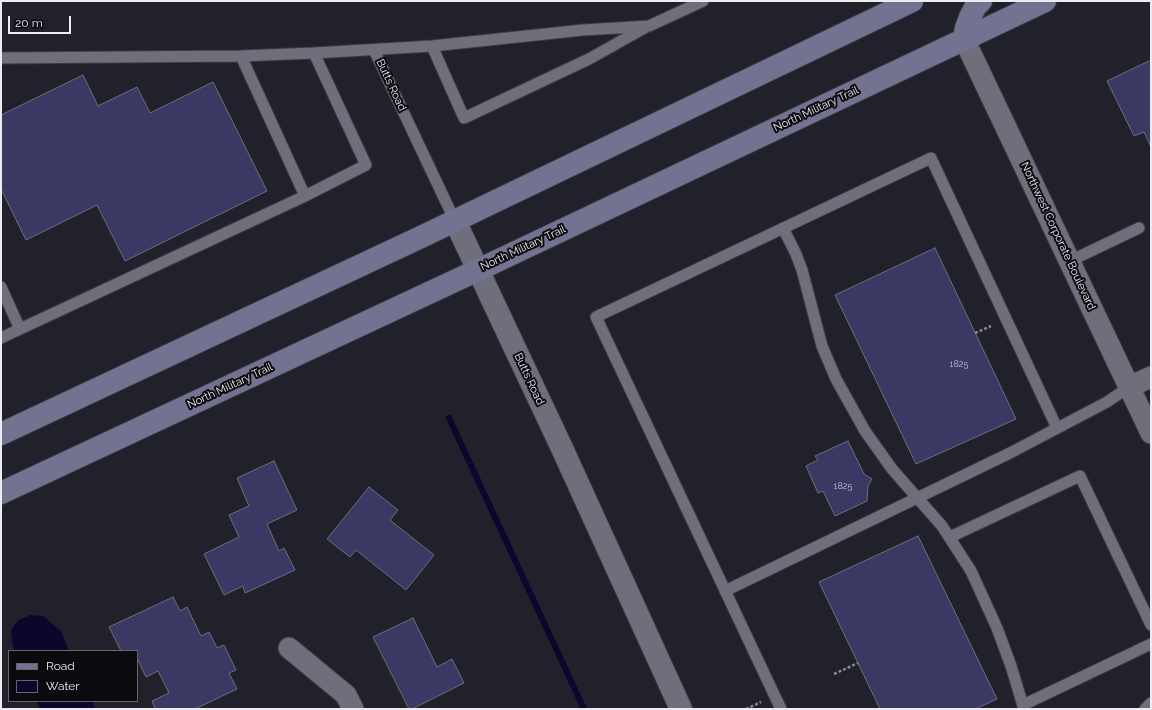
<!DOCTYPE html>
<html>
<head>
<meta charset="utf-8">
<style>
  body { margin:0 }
  #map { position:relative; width:1152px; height:710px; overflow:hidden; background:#21212b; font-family:Raleway,sans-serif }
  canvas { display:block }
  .frame { position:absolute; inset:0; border:2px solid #ececf3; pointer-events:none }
  .legend { position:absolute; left:8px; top:650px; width:130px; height:52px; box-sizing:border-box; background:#0b0b0f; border:1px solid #65656a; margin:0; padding:5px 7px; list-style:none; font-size:12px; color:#ececf3 }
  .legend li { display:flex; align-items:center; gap:8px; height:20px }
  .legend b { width:20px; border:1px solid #65656a }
  .scale { position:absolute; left:8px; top:16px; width:63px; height:18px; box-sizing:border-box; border:2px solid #ececf3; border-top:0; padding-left:5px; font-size:12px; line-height:14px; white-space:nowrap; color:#ececf3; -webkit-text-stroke:3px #0b0b0f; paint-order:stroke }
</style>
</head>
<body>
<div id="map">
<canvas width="1152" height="710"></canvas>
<div class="frame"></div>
<ul class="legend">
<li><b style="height:5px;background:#747291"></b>Road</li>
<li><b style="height:11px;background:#0d052b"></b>Water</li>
</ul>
<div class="scale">20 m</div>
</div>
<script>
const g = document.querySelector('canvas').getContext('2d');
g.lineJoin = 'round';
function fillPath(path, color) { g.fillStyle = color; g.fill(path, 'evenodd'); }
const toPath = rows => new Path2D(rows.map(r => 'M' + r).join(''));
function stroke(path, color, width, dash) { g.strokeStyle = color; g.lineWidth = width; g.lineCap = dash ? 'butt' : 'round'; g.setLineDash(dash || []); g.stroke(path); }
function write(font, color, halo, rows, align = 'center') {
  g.font = font + ' Raleway,sans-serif'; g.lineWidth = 4; g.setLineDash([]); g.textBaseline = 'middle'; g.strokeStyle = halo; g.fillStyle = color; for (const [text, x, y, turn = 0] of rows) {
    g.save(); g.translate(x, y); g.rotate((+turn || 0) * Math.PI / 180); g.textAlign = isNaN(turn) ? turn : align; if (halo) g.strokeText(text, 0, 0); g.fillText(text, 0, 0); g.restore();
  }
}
fillPath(toPath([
  [31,615,43,616,61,631,69,651,14,651,13,647,11,630,18,620],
  [36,701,92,701,95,709,40,709]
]), '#0d052b');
stroke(toPath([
  [449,418,584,709]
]), '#0d052b', 6);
const building = toPath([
  [1151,60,1151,147,1144,132,1134,136,1107,81,1151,60],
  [83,75,98,106,137,87,150,113,213,82,267,191,125,261,97,205,26,240,1,189,1,115,83,75],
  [935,248,1016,419,916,464,835,295,935,248],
  [848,441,864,474,872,479,868,486,867,501,835,516,823,491,818,493,806,466,818,460,815,456,848,441],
  [274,461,297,510,267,524,279,551,284,548,295,570,245,593,243,586,224,595,204,554,239,537,229,515,249,506,237,478,274,461],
  [369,487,398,510,390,520,434,555,406,590,356,550,350,557,327,539,369,487],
  [918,536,997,699,975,709,880,709,819,582,918,536],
  [173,597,180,611,187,607,201,636,209,632,217,648,224,645,236,670,229,673,237,689,195,709,155,709,152,701,169,693,158,671,146,677,137,658,137,651,121,651,109,627,173,597],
  [413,618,437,667,452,659,464,683,412,709,409,709,373,637,413,618]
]);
fillPath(building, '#3c3864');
stroke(building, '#6e6e79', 1);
const service = toPath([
  [432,46,464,118,589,59,646,27],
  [374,50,455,221],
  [314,53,432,46,583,30,649,26,703,1],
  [241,56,314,53,366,165,305,196],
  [1,58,241,56,305,196,20,329,1,287],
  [783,228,796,254,802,270,822,346,836,379,865,431,892,469,942,526,971,571,997,628,1011,666,1024,709],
  [1070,261,1139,228],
  [1,338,20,329],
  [950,537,1080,476,1151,625],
  [725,591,1010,453,1107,402,1129,387],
  [1023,705,1151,644],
  [781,709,596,317,931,158,1057,428],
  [1145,709,1151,703]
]);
const minor = toPath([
  [964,39,1151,433],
  [1129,387,1151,377],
  [289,648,346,695,353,709]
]);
const tertiary = toPath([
  [455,221,561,446,681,709]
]);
const secondary = toPath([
  [964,39,966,28,971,15,976,6,981,1],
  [1,434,421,237,912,1],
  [1,493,478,270,1045,1]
]);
stroke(service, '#3c3c44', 13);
stroke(minor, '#3c3c44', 23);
stroke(tertiary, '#3c3c44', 24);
stroke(secondary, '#3c3c44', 24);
stroke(toPath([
  [975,333,991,326],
  [834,674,858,663],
  [746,709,761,702]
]), '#86868f', 2.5, [3, 2]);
stroke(service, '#6f6f7b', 11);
stroke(minor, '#6f6f7b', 21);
stroke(tertiary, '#6f6f7b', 22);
stroke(secondary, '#747291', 22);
write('9px', '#c0bfcf', null, [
  ["1825",959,364],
  ["1825",843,486]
]);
write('11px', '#ececf3', '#0b0b0f', [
  ["Butts Road",391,85,65],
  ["North Military Trail",816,109,-25],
  ["Northwest Corporate Boulevard",1058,236,65],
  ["North Military Trail",523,248,-25],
  ["Butts Road",529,379,65],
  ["North Military Trail",230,386,-25]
]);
</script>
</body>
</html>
